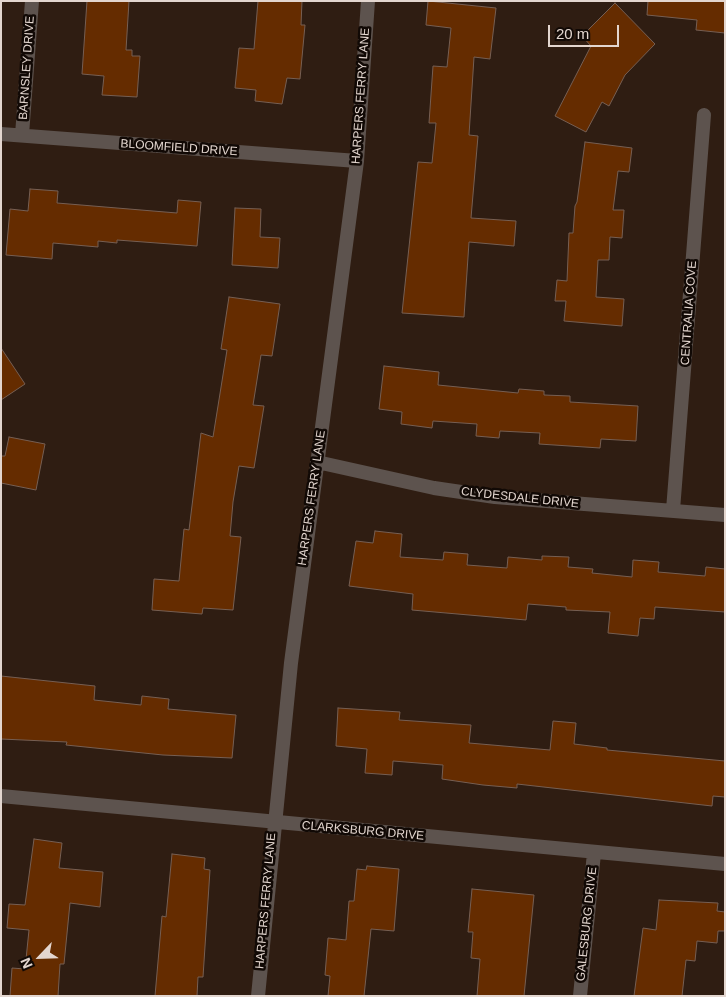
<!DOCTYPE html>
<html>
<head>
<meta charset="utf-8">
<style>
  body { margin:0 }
  #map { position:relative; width:726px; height:997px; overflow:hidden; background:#2f1d12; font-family:Arial,sans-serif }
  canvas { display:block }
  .frame { position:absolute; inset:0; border:2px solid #e3d6cf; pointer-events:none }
  .north { position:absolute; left:15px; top:932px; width:50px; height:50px; -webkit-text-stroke:4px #110905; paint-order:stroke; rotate:246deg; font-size:14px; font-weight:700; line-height:20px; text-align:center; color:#e3d6cf }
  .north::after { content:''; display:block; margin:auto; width:18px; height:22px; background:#e3d6cf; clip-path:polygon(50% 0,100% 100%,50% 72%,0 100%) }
  .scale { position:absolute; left:548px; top:25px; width:71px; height:22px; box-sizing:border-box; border:2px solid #e3d6cf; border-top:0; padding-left:6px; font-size:15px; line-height:18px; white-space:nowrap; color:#e3d6cf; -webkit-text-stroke:4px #110905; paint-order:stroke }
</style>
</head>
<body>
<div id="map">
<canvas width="726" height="997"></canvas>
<div class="frame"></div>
<div class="north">N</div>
<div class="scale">20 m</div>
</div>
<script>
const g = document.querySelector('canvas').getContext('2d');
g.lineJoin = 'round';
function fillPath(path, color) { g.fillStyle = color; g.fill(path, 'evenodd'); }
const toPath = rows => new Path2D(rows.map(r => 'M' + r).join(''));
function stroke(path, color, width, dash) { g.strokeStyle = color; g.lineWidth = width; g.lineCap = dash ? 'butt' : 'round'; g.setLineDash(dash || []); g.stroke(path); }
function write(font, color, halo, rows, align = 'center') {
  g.font = font + ' Arial,sans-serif'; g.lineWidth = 5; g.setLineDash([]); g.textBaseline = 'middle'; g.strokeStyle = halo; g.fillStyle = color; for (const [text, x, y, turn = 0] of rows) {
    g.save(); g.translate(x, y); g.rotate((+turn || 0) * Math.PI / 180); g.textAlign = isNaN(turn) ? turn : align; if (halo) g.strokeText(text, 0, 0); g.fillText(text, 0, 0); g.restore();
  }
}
const building = toPath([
  [87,1,129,1,126,50,132,50,132,56,140,56,137,97,102,95,104,76,82,74,87,1],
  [258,1,302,1,301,25,305,25,300,79,287,78,282,104,255,101,256,90,235,88,239,48,254,49,258,1],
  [428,1,496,8,490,59,474,57,469,135,478,136,471,218,516,221,514,246,469,242,464,317,402,313,418,162,432,163,436,123,429,123,433,66,447,67,451,28,426,25,428,1],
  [648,1,725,1,725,33,696,30,697,20,647,15,648,1],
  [615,3,655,44,625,75,609,106,602,102,586,132,555,116,591,46,582,36,615,3],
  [585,142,632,148,629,172,618,171,613,210,624,210,622,238,610,237,609,260,598,260,596,297,624,299,622,326,564,321,566,301,555,301,557,280,567,281,569,233,573,233,575,206,577,202,585,142],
  [30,189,58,191,57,203,177,213,178,200,201,202,197,246,117,240,117,243,98,241,98,247,53,243,52,259,6,255,10,209,28,211,30,189],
  [235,208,261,209,260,237,280,238,278,268,232,265,235,208],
  [229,297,280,304,272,356,261,355,253,405,264,406,254,468,239,466,233,502,230,536,241,537,233,610,203,608,202,614,152,610,154,579,179,581,184,529,189,530,201,433,213,437,227,350,221,349,229,297],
  [1,348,25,384,1,400,1,348],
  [384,366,439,372,438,385,518,393,519,389,544,391,544,395,570,396,570,402,638,406,636,441,601,439,600,448,539,444,540,433,500,431,499,438,476,436,477,424,433,421,432,428,401,424,402,412,379,409,384,366],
  [9,437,45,444,36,490,1,483,1,456,5,456,9,437],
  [375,531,402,534,400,557,443,560,444,552,468,554,467,565,507,568,508,557,542,560,542,556,569,557,568,567,593,569,592,573,632,577,633,560,659,562,658,572,705,576,706,567,725,569,725,612,655,607,654,619,640,618,638,636,608,633,610,612,566,610,566,607,528,604,526,620,412,610,413,594,349,586,356,541,373,543,375,531],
  [1,676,95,686,94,700,141,705,142,696,169,699,168,709,236,715,232,758,163,755,66,745,67,742,1,739,1,676],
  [338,708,400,712,399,720,471,725,469,743,550,750,553,721,576,723,574,744,607,748,607,750,725,761,725,797,713,796,712,806,517,784,517,788,483,785,442,779,443,765,393,761,392,775,365,773,367,749,336,746,338,708],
  [34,839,62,843,59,868,103,872,100,907,70,903,64,964,60,964,58,996,10,996,12,968,25,969,29,930,7,928,9,904,25,905,34,839],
  [172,854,205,858,204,869,210,870,203,977,198,977,197,996,155,996,162,916,166,917,172,854],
  [367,866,399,869,394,931,371,929,364,996,328,996,330,976,325,975,328,938,346,940,349,901,354,901,357,869,366,870,367,866],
  [472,889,534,895,524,996,477,996,480,959,471,958,473,932,468,932,472,889],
  [659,900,718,903,717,911,725,912,725,931,718,931,717,943,697,941,695,961,686,960,682,996,634,996,643,928,656,930,659,900]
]);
fillPath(building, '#652c00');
stroke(building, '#765f53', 1);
stroke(toPath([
  [1,134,357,161],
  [22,135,32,1],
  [317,462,434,488,495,497,725,515],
  [673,510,704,115],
  [1,796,725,864],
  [258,996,291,663,357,161,368,1],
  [580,996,594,853]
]), '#5d534e', 14);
write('12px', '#e3d6cf', '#110905', [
  ["BARNSLEY DRIVE",27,68,-86],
  ["HARPERS FERRY LANE",361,96,-86],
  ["BLOOMFIELD DRIVE",179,148,4],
  ["CENTRALIA COVE",689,313,-86],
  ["HARPERS FERRY LANE",312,498,-82],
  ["CLYDESDALE DRIVE",520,498,6],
  ["CLARKSBURG DRIVE",363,831,5],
  ["HARPERS FERRY LANE",266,901,-85],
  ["GALESBURG DRIVE",587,924,-84]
]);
</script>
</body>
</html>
